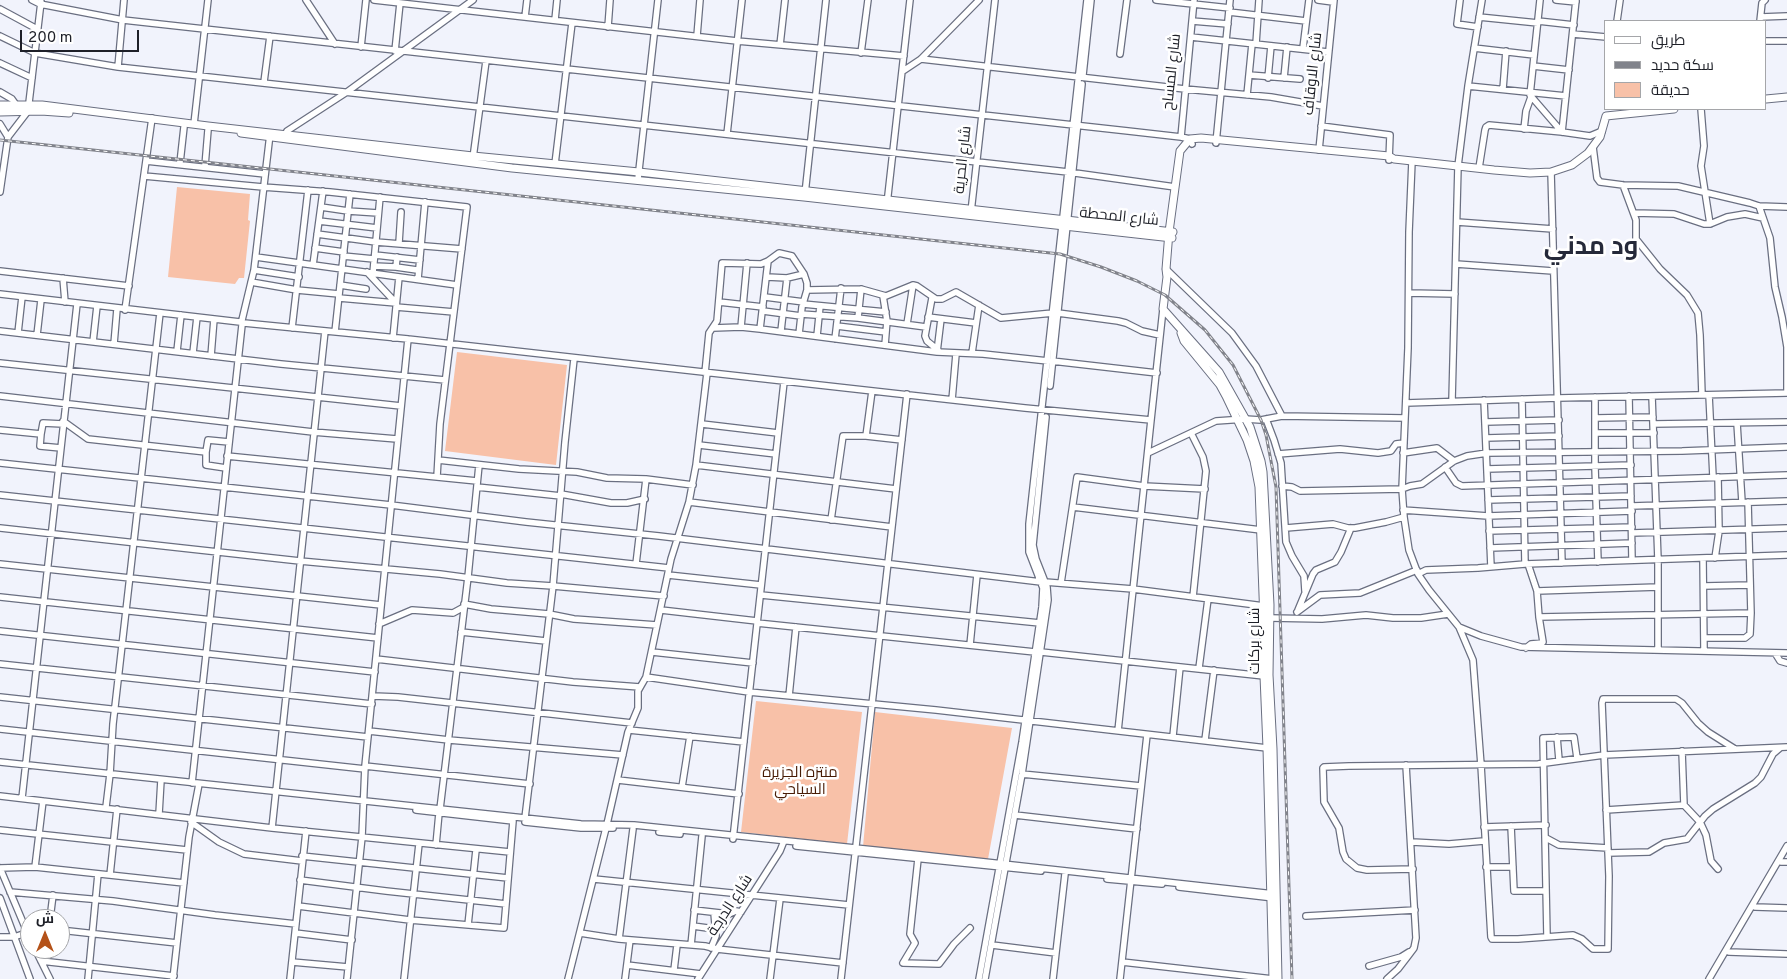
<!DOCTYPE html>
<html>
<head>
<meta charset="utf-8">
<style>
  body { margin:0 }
  #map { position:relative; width:1787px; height:979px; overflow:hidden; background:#f1f3fc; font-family:Overpass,Cairo,sans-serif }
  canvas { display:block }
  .legend { position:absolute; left:1604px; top:20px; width:162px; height:90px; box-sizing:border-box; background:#fff; border:1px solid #a5a6a9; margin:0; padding:6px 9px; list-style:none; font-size:15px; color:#1e2028 }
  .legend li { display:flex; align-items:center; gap:10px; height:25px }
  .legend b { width:25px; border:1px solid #a5a6a9 }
  .north { position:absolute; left:20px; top:909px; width:50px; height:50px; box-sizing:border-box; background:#fff; border:1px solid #a5a6a9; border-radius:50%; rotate:0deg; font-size:14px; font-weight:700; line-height:20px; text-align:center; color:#1e2028 }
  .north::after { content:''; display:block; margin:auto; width:18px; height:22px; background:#b45219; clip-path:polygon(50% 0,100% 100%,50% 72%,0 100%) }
  .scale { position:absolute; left:20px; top:30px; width:119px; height:22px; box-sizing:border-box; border:2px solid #1e2028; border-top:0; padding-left:6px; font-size:15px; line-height:18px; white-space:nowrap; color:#1e2028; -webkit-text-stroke:4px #fff; paint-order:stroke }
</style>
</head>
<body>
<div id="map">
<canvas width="1787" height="979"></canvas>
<ul class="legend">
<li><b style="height:6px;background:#fff"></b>طريق</li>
<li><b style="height:6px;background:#81838b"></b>سكة حديد</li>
<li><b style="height:14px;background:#f8c1a8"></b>حديقة</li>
</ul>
<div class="north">ش</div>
<div class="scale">200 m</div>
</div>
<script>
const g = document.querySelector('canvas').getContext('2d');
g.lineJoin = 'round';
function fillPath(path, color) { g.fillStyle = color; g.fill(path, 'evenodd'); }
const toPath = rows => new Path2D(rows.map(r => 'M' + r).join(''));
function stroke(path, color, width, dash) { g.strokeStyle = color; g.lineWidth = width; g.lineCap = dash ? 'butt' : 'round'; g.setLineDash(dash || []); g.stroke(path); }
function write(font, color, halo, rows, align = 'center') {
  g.font = font + ' Overpass,Cairo,sans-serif'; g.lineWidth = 5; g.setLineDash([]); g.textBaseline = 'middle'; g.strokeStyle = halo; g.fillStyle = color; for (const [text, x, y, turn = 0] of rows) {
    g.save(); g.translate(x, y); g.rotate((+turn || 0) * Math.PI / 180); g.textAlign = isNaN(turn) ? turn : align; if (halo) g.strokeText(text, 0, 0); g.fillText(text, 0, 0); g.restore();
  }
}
fillPath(toPath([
  [177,187,250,194,248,220,250,221,244,278,239,278,235,284,168,277],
  [457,352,567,365,556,465,445,451],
  [756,701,862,712,847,844,741,832],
  [875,712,1012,728,988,859,863,847]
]), '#f8c1a8');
const minor = toPath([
  [32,0,40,4,123,20,1128,131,1181,137,1190,139,1192,144],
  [306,0,335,44],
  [374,0,737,41,904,56],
  [1156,0,1230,8],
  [1318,0,1333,2],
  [1460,0,1457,24,1478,27],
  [1540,0,1530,95,1562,132],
  [1556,0,1576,2],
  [0,9,37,29],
  [1229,12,1306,21],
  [525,17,527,0],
  [1479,17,1538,23],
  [1761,17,1787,16],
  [555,20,557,0],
  [1192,21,1228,24],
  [1538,21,1574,25],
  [1617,21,1620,0],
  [1760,21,1762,3,1765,0],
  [608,27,610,0],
  [1573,34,1606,37],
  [0,36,35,53,118,67,1068,172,1175,187],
  [697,36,700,0],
  [1191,37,1328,52],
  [1766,41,1787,41],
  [1256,44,1259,0],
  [780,45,785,0],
  [361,47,366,0],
  [1303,48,1309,0],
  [1474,48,1534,55],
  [395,51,400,3],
  [861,53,868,0],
  [1120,54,1127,0],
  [921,59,1185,89,1271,97,1323,106],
  [0,63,32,78],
  [1533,66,1569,70],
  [118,67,124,0],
  [903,71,921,59,979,0],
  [1083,75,1091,0],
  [1249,75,1300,79],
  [1268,78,1271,46],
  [1284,78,1287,47],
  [264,82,270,36],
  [1468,86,1566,96],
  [1503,89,1506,51],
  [0,92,12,99,17,106],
  [1247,95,1252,44],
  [1701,109,1704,146,1701,166,1710,224],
  [0,124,8,137],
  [194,124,208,0],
  [1321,126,1390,135,1389,160],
  [1524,129,1526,111,1531,97],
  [1562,132,1576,0],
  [727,134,742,0],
  [1181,137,1194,0],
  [283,138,287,131,347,92,473,0],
  [1216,143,1230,0],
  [1593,147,1597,178,1600,182,1623,185,1678,186,1750,203,1759,206,1787,207],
  [1319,150,1334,0],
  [473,158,486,61],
  [146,161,265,174],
  [1412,161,1409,232,1408,348,1402,489,1404,517,1409,550,1418,574,1429,590,1459,627,1481,636,1521,647,1787,653],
  [180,163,184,127],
  [555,164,572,23],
  [205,166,208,130],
  [1479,168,1485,130,1486,127,1489,125,1562,132,1590,136,1602,131],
  [1551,172,1562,563],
  [144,176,263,187,330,192,467,207,440,424,437,477],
  [638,179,658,0],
  [1623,185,1636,220,1636,239,1660,269,1687,295,1698,313,1700,335,1702,395],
  [0,192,8,137,28,111,41,2],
  [805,194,826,0],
  [887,204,910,0],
  [1759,206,1770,238,1775,287,1782,317,1787,347,1787,393],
  [321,207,348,211,378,213],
  [971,212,995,0],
  [1634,213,1674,214,1704,224,1710,224,1727,217,1745,214,1763,218],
  [319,221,377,228],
  [1457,222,1553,229],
  [317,234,376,242,462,249],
  [399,243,401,212],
  [315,248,344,252],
  [375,255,420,260],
  [343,256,374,259],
  [256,257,457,285],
  [1456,264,1553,271],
  [313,265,323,191],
  [374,266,396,267,397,257],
  [396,267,417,270],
  [1166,269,1232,333,1256,366,1282,416],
  [254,270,299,277],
  [0,271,129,286],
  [367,272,396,303],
  [373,273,380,197],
  [767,277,787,278,804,274],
  [63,278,65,302],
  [418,279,425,202],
  [251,282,297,290,339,294],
  [340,285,366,289],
  [807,290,861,289,886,296,913,285,917,286,936,299,942,299,956,292,1001,318,1053,313],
  [1409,293,1455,294],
  [0,294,240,322],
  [883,296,887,321,885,345],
  [765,297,804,302],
  [339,298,396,303],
  [932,298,925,336,927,341,938,350],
  [719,302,763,307],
  [803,304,886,312],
  [396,307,454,312],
  [125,310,152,118],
  [763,311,801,316],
  [1058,313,1118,321,1126,323,1142,331,1160,335],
  [801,314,858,318,926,327],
  [928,317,976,323],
  [858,318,861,289],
  [242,320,254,270,270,134],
  [244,323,408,339,1025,408,1151,420,1163,309],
  [907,324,913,285],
  [837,326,886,332],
  [741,327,747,263],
  [292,328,308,190],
  [713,328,741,327,760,329,937,352,983,354,1048,361],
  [760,329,768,261],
  [0,331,281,364,445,380],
  [781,331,787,278],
  [335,332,350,194],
  [18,333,22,297],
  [37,335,41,300],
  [817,336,820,306],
  [393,338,399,277],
  [835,339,841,288],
  [93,342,97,306],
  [114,344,117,309],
  [177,351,181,315],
  [937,352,941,319],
  [193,353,197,317],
  [972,353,979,305],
  [211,356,214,319],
  [1052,361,1157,373],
  [0,363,401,406],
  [705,373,709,333,717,321,722,263,761,264,768,261,779,253,792,256,804,274,807,283,807,290,802,307,799,334],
  [1050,386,1082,84],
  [1709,395,1713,477],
  [0,396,313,432,397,439],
  [1629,396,1632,560],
  [1652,396,1658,560,1658,650],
  [1595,397,1595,467,1598,562],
  [1522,399,1525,564],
  [952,400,956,354],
  [1484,400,1491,567],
  [1452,401,1458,166,1468,86,1482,0],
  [1406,403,1558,398,1787,393],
  [1595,418,1653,417],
  [1266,419,1274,440,1281,463,1286,542,1292,556,1304,576,1305,591],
  [63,421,88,439,206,452],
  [1486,422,1559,420],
  [1737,423,1742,502],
  [702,424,778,433],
  [1653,424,1787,422],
  [0,430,41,434],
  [1191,433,1203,457,1206,471,1193,597],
  [1595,433,1654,433],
  [866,436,872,391],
  [1486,438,1559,436],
  [699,445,776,454],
  [61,448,40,446,41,434,43,423,63,424],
  [1148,453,1216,421,1245,419,1261,420,1282,416,1405,418],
  [1403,453,1437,448,1454,461],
  [1278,454,1340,449,1378,453,1391,451,1396,444,1404,443],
  [227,456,477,481],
  [438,460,519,469,577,472,607,478,646,479,693,485],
  [0,463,391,505,526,522,659,536,1041,582],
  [696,465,896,489],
  [1445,467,1456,483,1462,486,1787,475],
  [226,468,206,465,206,452,208,440,229,442],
  [1487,469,1631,465],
  [1282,486,1292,487,1300,491,1402,489,1410,486,1422,484,1454,461,1467,456,1487,453,1682,451,1787,447],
  [477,487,561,496],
  [561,494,611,503,627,503,645,499],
  [0,495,669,568],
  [1488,500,1631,496],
  [689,502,892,527],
  [1632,506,1787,501],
  [1073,507,1261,530],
  [1403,510,1488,516,1632,511],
  [831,520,843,436,866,436,902,440],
  [0,528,300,561,440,574,507,583,553,586,664,596],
  [1286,528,1333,524,1348,528,1355,528,1386,522,1404,517],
  [1489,531,1632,527],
  [1632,533,1787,528],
  [1490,548,1632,543],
  [1703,558,1704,651],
  [1715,558,1719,531,1718,477],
  [0,564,381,605],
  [636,564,646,479],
  [1418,574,1426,570,1478,568,1525,564,1787,555],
  [668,575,761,585],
  [1045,582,1133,589,1264,606],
  [1061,583,1077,477,1144,486,1205,489],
  [1704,586,1750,585],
  [1537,591,1658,587],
  [761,595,1040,623],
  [0,597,378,638],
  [464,604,491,609,549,614,574,619,657,625],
  [661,610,757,621],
  [1298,610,1313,574,1316,570,1335,562,1341,552,1351,528],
  [1297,612,1320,595,1360,593,1417,570],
  [1539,617,1751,613],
  [1270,618,1322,619,1366,615,1393,618,1421,618,1448,614],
  [757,623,1035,652],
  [379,624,412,610,453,613,464,607],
  [1459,627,1473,660,1481,765,1491,937,1492,939,1518,939,1573,935,1582,939,1593,949,1608,949,1609,876,1602,703,1603,699,1676,699,1682,703,1698,723,1708,732,1735,749],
  [0,631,375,672],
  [461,632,546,641],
  [1704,638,1745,638,1750,634,1751,613,1748,502],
  [970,645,977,575],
  [1526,648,1531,644,1542,643,1543,642,1539,617,1537,591,1528,564],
  [652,652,753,663],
  [1041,652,1264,676],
  [1775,653,1780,661,1787,663],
  [376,659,573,682,640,687],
  [0,664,372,704],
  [1199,668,1208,599],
  [646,677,749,692,936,710,1267,748],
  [373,696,398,697,632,723],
  [789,696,796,627],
  [0,697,368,737],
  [0,729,365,769],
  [629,730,744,742],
  [369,731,449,740,623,755],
  [1118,731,1151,420],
  [1173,736,1180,667],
  [1557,737,1559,760],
  [1205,740,1214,670],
  [1682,751,1684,805,1700,822,1706,835,1711,861,1718,869],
  [0,762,581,824,634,825,913,854,1274,894],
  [365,766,530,784],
  [1022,774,1141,786],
  [618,780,739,794],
  [192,783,242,325],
  [682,787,690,736],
  [0,796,272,828,510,852],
  [22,798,77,304],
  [106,807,110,774,113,724,160,313],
  [440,809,468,577,479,465],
  [416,810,513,821],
  [1606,810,1684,805],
  [159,814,161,780],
  [1015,815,1137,829],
  [525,818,553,586,565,442,574,359],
  [191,822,219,842,244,854,302,861],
  [525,822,581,828,613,828],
  [607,824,628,732,638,708,638,691,646,677,671,559,689,502,696,465,707,373],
  [1511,826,1514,891,1546,891],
  [1484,827,1546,825],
  [272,828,325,331],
  [0,830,187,850],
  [659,832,680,834],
  [1546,838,1559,845,1608,848],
  [733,839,784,382],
  [1412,842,1449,844,1484,841],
  [436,845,439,813],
  [796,846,1041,871],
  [1608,853,1649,852,1664,843,1687,839,1705,816,1713,809,1755,783,1761,777,1773,754,1780,748],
  [302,856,508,878],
  [918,859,910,934,915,943,903,963,939,964,954,944,970,928],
  [1781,862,1787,862],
  [35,867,43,801],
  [1486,867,1513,867],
  [0,868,35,867,184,883],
  [0,868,30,939],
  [1413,869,1367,870,1357,868,1346,859,1343,852,1339,828,1324,802,1323,768,1324,767,1349,766,1538,764,1604,755,1787,747],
  [110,875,117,809],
  [594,879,849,905],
  [1107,879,1162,884],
  [300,880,386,891,506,904],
  [1179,887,1274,898],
  [10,892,113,901,215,915,296,924],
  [0,898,30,979],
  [298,906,410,920,504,928,513,821],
  [1755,907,1787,908],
  [694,910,729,914,736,911,741,912],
  [1306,916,1415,910],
  [50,919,53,895],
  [468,925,476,850],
  [693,926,715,929],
  [60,930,177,943],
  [295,933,352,940],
  [580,933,619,939,705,946,717,949,843,963],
  [1547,936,1543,738,1574,737,1577,758],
  [0,937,14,937,29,932],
  [619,939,633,829],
  [691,945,702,836],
  [992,945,1056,953],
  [711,948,716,936,714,913],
  [35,949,50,979],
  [1729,952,1787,954],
  [41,961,174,976],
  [292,962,348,967],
  [1122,962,1273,979],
  [627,965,701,974],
  [1369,966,1401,957,1409,952],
  [674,970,677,945],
  [88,979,98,874],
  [173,979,189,837,199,784],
  [290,979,306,831],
  [347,979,362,837,365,766,408,339],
  [404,979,419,844],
  [568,979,606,828],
  [625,979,630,940],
  [698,979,780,851,784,841],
  [770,979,780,899],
  [841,979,907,394],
  [979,979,1022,742,1042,607,1043,588,1029,552,1029,524,1087,0],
  [985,979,1022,774,1048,600,1047,587,1036,559,1033,545,1046,417],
  [1053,979,1065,874],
  [1120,979,1147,735],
  [1387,979,1398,969,1408,956,1414,948,1416,938,1406,765],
  [1709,979,1787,846]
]);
const major = toPath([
  [1766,99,1787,97],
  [0,105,42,105,208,126,473,156,639,172,1173,232],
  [0,112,41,111,69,113],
  [241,133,512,168,804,197,1172,238],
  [1181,333,1184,341,1220,385,1226,396,1247,440,1254,461,1259,487,1264,621,1264,676,1267,748,1273,979],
  [1278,979,1273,749,1269,675,1270,605,1263,472,1261,461,1250,427,1219,372,1163,309,1167,277,1166,269,1169,232,1180,151,1190,139,1201,138,1389,156,1394,159,1494,170,1530,173,1551,172,1572,165,1588,153,1600,137,1606,116,1674,109]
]);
stroke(minor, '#6a6f81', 8);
stroke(major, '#6a6f81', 9);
stroke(minor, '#fff', 5.5);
stroke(major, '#fff', 7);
const rail = toPath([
  [0,140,1060,254,1101,267,1137,281,1165,295,1205,330,1233,365,1261,420,1266,435,1276,487,1292,979]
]);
stroke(rail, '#81838b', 3);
stroke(rail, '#fff', 1, [4]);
write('15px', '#1e2028', '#fff', [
  ["شارع المساح",1173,72,-84],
  ["شارع الاوقاف",1314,74,-84],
  ["شارع الحرية",964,160,-84],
  ["شارع المحطة",1119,218,6],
  ["شارع بركات",1256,641,-90],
  ["شارع الدرجة",731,906,-57]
]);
write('15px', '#471b04', '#fff', [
  ["منتزه الجزيرة",800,774],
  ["السياحي",800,791]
]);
write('bold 25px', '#252939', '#fff', [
  ["ود مدني",1591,249]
]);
</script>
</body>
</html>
